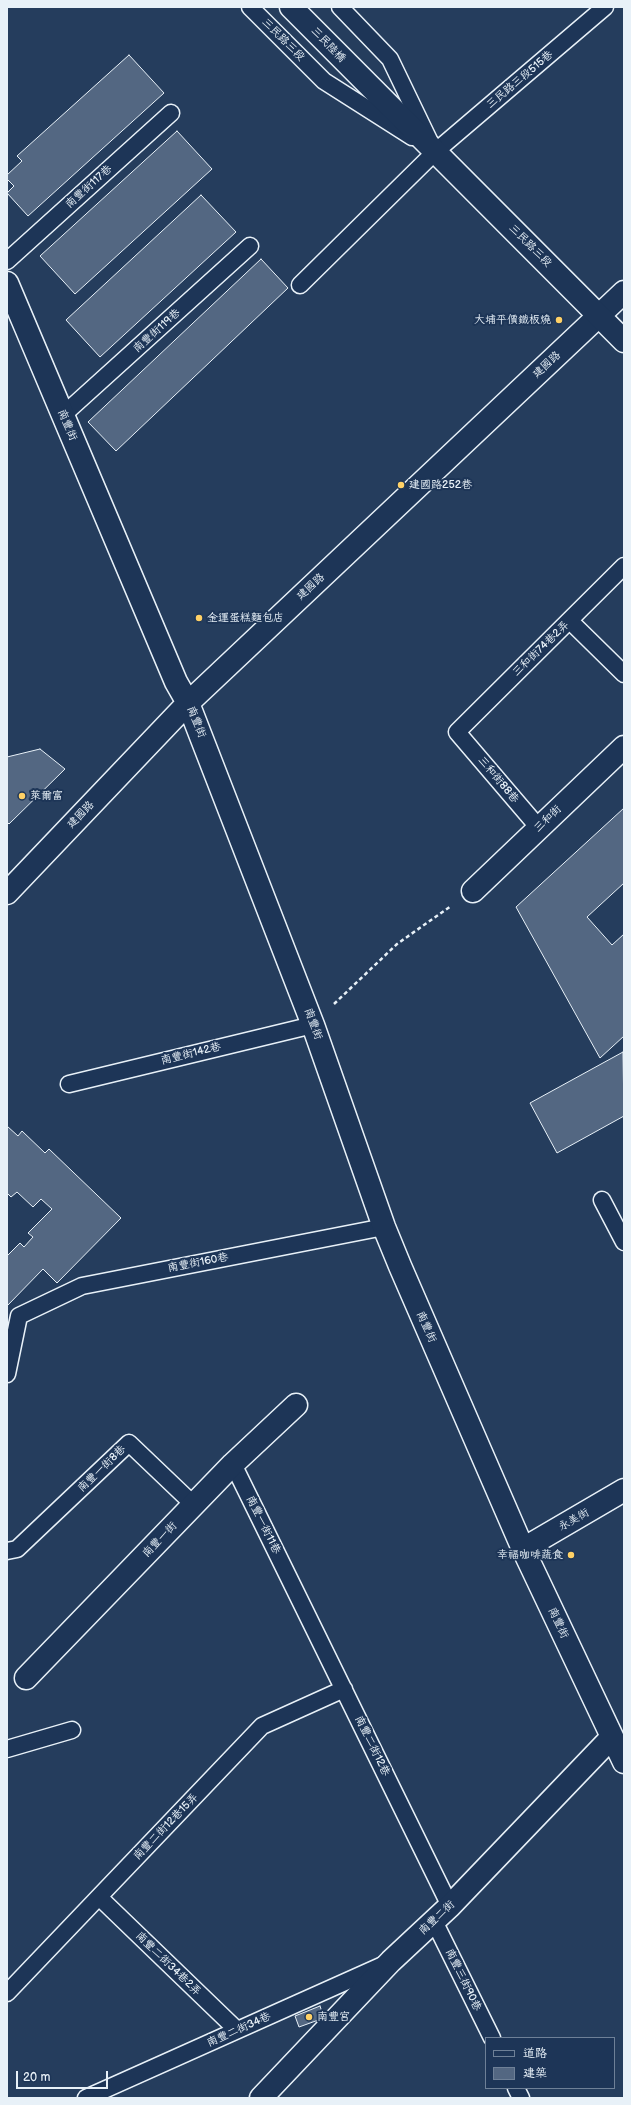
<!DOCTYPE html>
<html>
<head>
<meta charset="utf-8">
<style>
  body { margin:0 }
  #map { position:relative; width:631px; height:2105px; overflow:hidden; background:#253d5d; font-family:"Balsamiq Sans","LXGW WenKai TC",sans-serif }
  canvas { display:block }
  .frame { position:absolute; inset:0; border:8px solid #e8f1f8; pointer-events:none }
  .legend { position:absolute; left:485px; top:2037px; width:130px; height:52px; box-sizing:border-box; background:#1d3557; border:1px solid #6e8097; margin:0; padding:5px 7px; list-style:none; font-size:12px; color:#e8f1f8 }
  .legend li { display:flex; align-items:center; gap:8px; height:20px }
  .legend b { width:20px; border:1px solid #6e8097 }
  .scale { position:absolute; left:16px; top:2071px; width:92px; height:18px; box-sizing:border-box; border:2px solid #e8f1f8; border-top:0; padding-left:5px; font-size:12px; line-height:14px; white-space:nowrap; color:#e8f1f8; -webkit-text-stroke:3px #1d3557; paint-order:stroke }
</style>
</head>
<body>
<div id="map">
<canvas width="631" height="2105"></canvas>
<div class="frame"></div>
<ul class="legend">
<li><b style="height:5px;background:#1d3557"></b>道路</li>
<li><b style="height:11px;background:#536782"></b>建築</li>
</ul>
<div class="scale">20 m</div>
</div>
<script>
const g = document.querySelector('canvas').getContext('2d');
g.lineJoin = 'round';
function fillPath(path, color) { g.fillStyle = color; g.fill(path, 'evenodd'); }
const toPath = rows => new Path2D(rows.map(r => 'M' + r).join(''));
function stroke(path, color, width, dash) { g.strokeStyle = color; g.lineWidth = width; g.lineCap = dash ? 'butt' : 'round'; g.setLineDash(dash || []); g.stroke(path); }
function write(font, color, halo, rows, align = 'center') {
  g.font = font + ' "Balsamiq Sans","LXGW WenKai TC",sans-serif'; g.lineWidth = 4; g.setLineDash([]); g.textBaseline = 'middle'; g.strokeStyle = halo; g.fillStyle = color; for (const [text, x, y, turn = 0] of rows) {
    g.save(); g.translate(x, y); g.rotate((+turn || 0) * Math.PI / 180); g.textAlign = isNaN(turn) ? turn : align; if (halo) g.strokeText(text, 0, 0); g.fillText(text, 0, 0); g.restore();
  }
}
const building = toPath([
  [129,55,164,93,28,216,7,193,14,186,7,179,7,175,22,161,17,156,129,55],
  [177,131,212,169,75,294,40,256,177,131],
  [201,195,236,232,100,357,66,320,201,195],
  [261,259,288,288,116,451,88,422,261,259],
  [40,749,65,769,9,824,7,822,7,757,40,749],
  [624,808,624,883,587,917,612,945,624,934,624,1036,600,1058,516,907,624,808],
  [623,1052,624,1116,557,1153,530,1103,623,1052],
  [7,1126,18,1136,22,1131,45,1153,49,1149,121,1218,57,1283,43,1269,7,1306,7,1256,20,1243,24,1247,33,1237,28,1233,52,1209,41,1199,33,1207,17,1192,11,1197,7,1193,7,1126],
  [320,2006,324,2018,299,2027,295,2016,320,2006]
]);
fillPath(building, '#536782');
stroke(building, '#e8f1f8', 1);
const lane = toPath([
  [250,7,324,81,412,137],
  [340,7,390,59,429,140],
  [7,261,171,113],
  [300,285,435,152,605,7],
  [63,415,250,246],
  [570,621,624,674],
  [539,828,457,732,624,566],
  [69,1084,313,1025],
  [602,1200,624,1242],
  [7,1374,19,1316,82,1286,384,1227],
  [233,1464,450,1906],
  [7,1551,17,1549,129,1443,194,1505],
  [7,1749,72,1730],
  [99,1897,237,2030],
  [434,1921,492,2038],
  [7,1993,262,1726,344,1689],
  [516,2088,521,2098],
  [86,2098,383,1965]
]);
const street = toPath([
  [7,283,176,682,188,703,313,1025,384,1227,400,1266,523,1549,624,1762],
  [473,891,624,747],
  [7,893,188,703,624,292],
  [523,1549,624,1490],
  [26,1678,233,1464,296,1405],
  [261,2098,391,1961,450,1906,612,1737]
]);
const primary = toPath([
  [291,7,624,341]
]);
stroke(lane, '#e8f1f8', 19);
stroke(street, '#e8f1f8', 25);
stroke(primary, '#e8f1f8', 25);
stroke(toPath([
  [334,1004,397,944,451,906]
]), '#e8f1f8', 2.5, [4, 3]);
stroke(lane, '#1d3557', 16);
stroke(street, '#1d3557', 22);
stroke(primary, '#1d3557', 22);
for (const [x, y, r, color] of [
  [559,320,4,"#ffd166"],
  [401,485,4,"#ffd166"],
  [199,618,4,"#ffd166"],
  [22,796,4,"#ffd166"],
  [571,1555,4,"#ffd166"],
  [309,2017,4,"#ffd166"]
]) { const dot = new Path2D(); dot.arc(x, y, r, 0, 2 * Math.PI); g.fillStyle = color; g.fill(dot); stroke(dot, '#1d3557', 1.5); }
write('11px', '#e8f1f8', '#1d3557', [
  ["三民路三段",283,40,45],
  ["三民陸橋",328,45,46],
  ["三民路三段515巷",520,80,-40],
  ["南豐街117巷",89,187,-42],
  ["三民路三段",530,246,45],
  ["南豐街119巷",157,331,-42],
  ["建國路",547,365,-43],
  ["南豐街",67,425,67],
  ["建國路",311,587,-43],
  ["三和街74巷2弄",541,649,-44],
  ["南豐街",196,722,68],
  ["三和街88巷",498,780,50],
  ["建國路",81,815,-46],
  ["三和街",548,819,-44],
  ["南豐街",313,1024,70],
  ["南豐街142巷",191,1054,-14],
  ["南豐街160巷",198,1263,-11],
  ["南豐街",426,1327,66],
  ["南豐一街8巷",102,1469,-44],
  ["永美街",574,1520,-30],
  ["南豐一街11巷",263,1525,64],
  ["南豐一街",160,1540,-46],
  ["南豐街",558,1623,65],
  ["南豐二街12巷",372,1746,64],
  ["南豐二街12巷15弄",166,1827,-46],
  ["南豐二街",437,1918,-43],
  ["南豐二街34巷2弄",168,1964,44],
  ["南豐三街90巷",463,1980,64],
  ["南豐二街34巷",239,2030,-24]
]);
write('11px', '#e8f1f8', '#1d3557', [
  ["大埔平價鐵板燒",551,320,"right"],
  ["建國路252巷",409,485],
  ["金運蛋糕麵包店",207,618],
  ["萊爾富",30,796],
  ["幸福咖啡蔬食",563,1555,"right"],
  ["南豐宮",317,2017]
], 'left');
</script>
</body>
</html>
